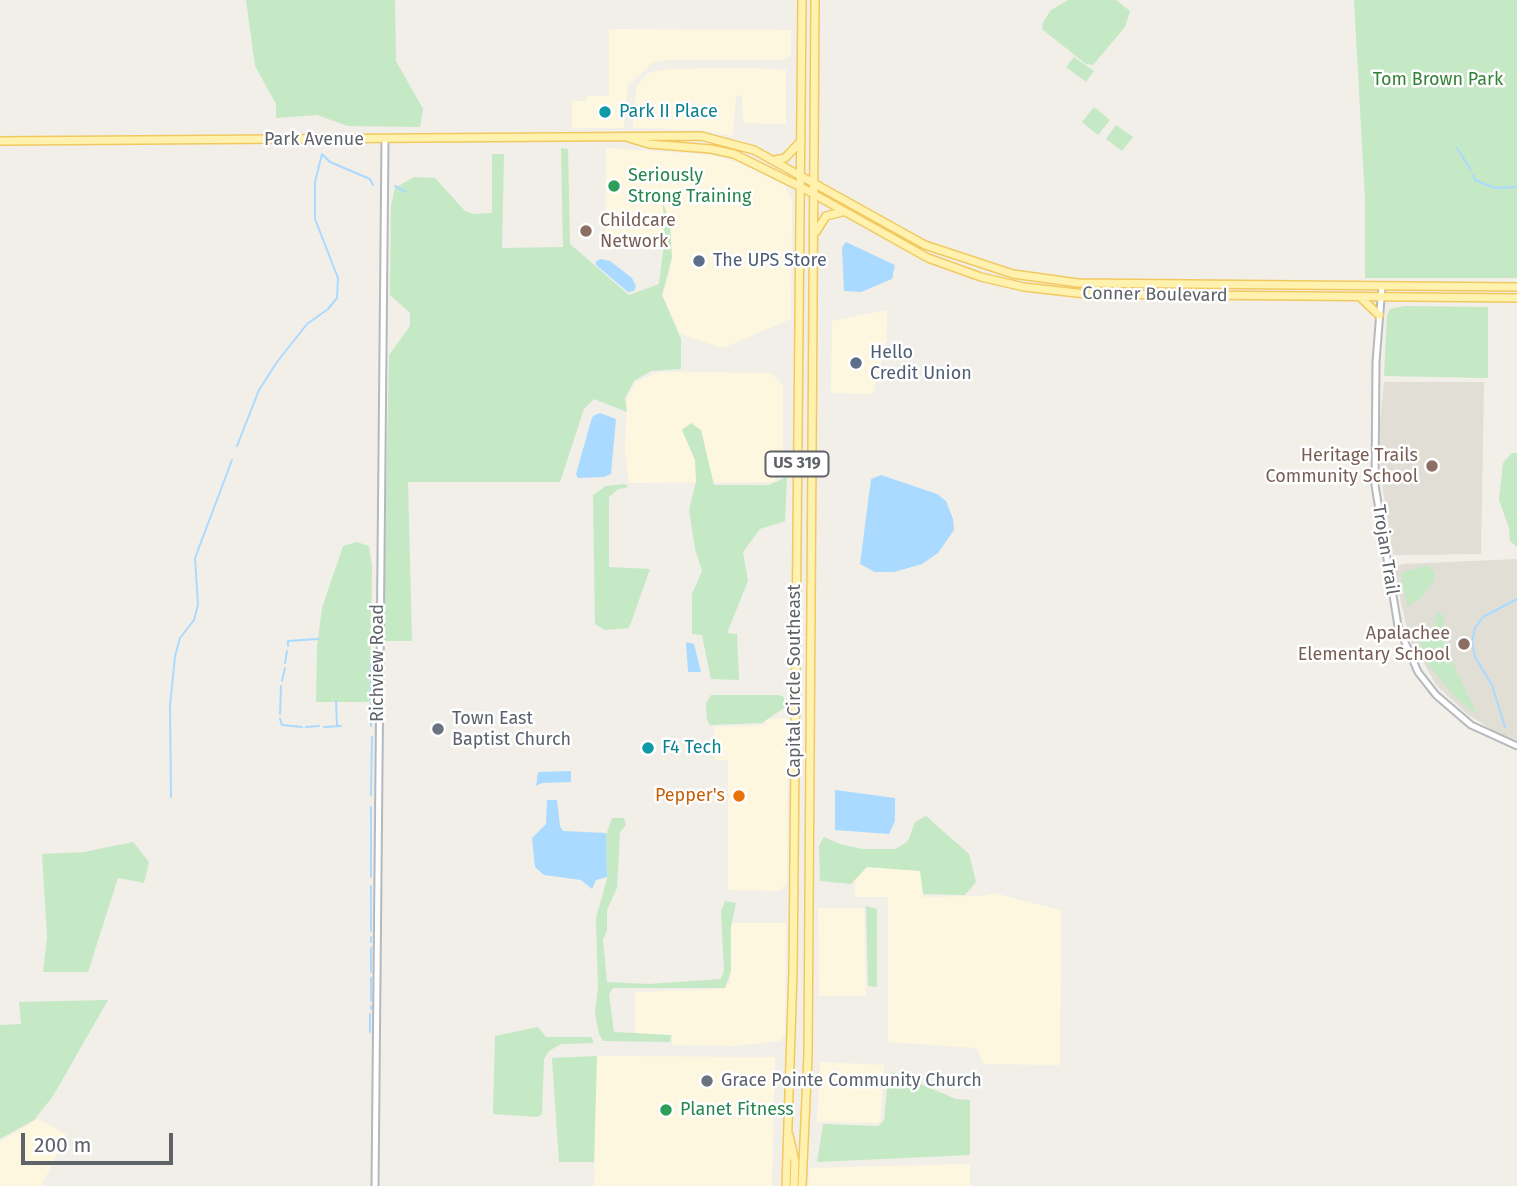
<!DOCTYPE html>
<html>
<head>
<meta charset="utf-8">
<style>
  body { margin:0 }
  #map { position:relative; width:1517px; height:1186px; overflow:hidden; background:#f1efe8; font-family:"Fira Sans",sans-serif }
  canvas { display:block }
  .scale { position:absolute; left:21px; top:1133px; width:152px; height:32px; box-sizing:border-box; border:4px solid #5f6368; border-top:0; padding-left:9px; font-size:21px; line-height:24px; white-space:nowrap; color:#5f6368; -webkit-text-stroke:5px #fff; paint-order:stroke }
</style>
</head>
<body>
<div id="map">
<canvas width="1517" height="1186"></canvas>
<div class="scale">200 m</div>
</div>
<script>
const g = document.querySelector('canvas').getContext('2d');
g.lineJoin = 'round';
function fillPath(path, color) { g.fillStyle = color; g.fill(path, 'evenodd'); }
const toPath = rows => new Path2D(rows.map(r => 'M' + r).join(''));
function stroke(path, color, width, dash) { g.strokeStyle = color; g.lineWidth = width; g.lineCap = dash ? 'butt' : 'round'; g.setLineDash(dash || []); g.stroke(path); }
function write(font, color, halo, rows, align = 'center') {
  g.font = font + ' "Fira Sans",sans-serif'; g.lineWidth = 5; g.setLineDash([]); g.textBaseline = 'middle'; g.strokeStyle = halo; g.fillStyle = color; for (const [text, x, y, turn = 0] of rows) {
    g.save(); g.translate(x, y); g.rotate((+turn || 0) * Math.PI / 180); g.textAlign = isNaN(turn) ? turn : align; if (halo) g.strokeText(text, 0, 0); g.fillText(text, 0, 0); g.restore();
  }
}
fillPath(toPath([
  [609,29,791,30,791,55,782,60,666,60,652,63,628,86,624,128,572,128,572,101,587,101,587,96,609,96],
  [751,68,786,70,786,124,743,123,742,96,736,95,733,136,701,130,633,128,636,87,648,73,669,69],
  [606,148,712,155,740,163,785,186,792,202,791,319,723,348,680,334,663,296,670,271,669,246,605,246],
  [887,310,886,342,873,394,831,393,832,321],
  [659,372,770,373,779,380,783,386,783,457,780,472,774,482,629,483,625,450,627,398,636,382],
  [788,718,787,883,779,891,728,890,728,760,715,760,714,727,765,725,765,719],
  [922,867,923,897,983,896,994,893,1061,910,1060,1065,984,1064,976,1048,888,1042,888,897,855,897,855,877,864,868],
  [818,908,864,908,866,996,819,996],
  [730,923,786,923,785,1034,781,1041,733,1046,672,1045,672,1035,635,1035,635,992,724,989,725,985,730,984],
  [597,1056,775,1057,772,1186,594,1186],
  [820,1062,884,1065,880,1123,817,1122],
  [38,1119,67,1135,41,1186,0,1186,0,1142],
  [970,1164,970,1186,808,1186,810,1168]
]), '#fef7e0');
fillPath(toPath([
  [1384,382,1484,382,1481,554,1393,555,1381,476,1380,422],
  [1517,559,1517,740,1497,733,1467,714,1437,686,1409,638,1395,575,1397,566,1403,564]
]), '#e1ded6');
fillPath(toPath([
  [246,0,395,0,396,61,423,109,420,127,348,126,317,115,276,118,276,104,255,66],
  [1068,0,1116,0,1130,11,1125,27,1093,65,1086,64,1042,29,1043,22,1051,10],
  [1354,0,1517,0,1517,278,1365,278,1365,199],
  [1074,57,1094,71,1086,82,1066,67],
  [1094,107,1110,120,1098,135,1082,122],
  [1116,125,1133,137,1122,151,1106,139],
  [561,148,568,149,570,244,629,295,659,284,664,244,663,203,670,223,672,258,662,295,681,339,681,369,651,371,634,381,625,398,627,412,594,399,584,409,560,482,408,482,412,641,383,641,389,355,410,326,410,313,390,295,391,206,395,188,414,177,435,178,465,211,473,214,492,213,492,154,504,154,502,248,563,247],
  [1404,306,1488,307,1488,378,1384,376,1387,315,1390,309],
  [691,423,701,430,714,485,769,485,787,477,785,521,760,529,743,552,748,581,727,633,737,634,739,680,711,679,702,635,692,634,692,594,702,571,695,549,689,510,696,482,695,460,682,430],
  [1512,453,1517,453,1517,547,1510,541,1509,528,1499,500,1503,463],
  [625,484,629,487,618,489,609,497,609,567,650,569,629,628,605,630,595,624,593,495,606,486],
  [357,542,369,546,372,567,370,702,316,702,317,647,322,608,343,546],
  [1428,565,1435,572,1435,579,1422,597,1407,607,1401,573],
  [1438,612,1444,616,1443,630,1449,655,1478,716,1456,698,1421,656,1421,640,1430,636],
  [711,695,779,695,784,697,784,708,762,723,710,725,707,719,706,704],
  [926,816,969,854,976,882,965,895,923,894,920,871,867,867,851,884,820,881,819,846,824,837,840,844,862,849,896,849,908,841,915,822],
  [612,818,624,818,626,825,620,832,617,888,607,910,607,930,603,940,607,982,649,984,721,979,724,970,721,912,725,901,736,903,731,927,731,971,725,988,613,988,609,994,614,1032,671,1035,670,1042,603,1041,599,1034,595,1013,598,989,596,918,607,879,606,835],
  [133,842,149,862,144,883,118,878,88,972,43,972,47,937,42,854,84,852],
  [866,906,877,909,877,987,868,986],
  [108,1000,53,1096,34,1120,0,1139,0,1025,21,1024,19,1002],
  [538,1027,546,1037,591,1037,594,1043,561,1044,549,1051,544,1059,542,1114,538,1117,493,1114,495,1036],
  [597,1056,594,1162,559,1162,552,1058],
  [892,1072,956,1099,970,1100,970,1155,817,1162,823,1124,878,1126,884,1120,888,1077]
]), '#c5e8c5');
fillPath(toPath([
  [846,242,895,265,892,279,861,292,844,291,842,247],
  [601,259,610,261,632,278,636,286,634,291,628,292,596,265,596,261],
  [600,413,616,419,611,474,604,477,578,478,576,474,591,421,593,416],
  [881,475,937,494,946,501,953,519,954,530,938,553,922,564,894,572,875,572,860,564,871,479],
  [686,642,694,644,701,672,688,672],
  [571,771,571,782,542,783,536,786,538,772],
  [835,790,895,798,895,821,889,834,835,830],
  [547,800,557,800,560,826,563,831,606,833,607,877,596,880,592,889,581,880,544,875,535,867,532,838,546,824]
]), '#aadaff');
stroke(toPath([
  [1457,148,1471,170],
  [323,155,330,162,370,179,373,185],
  [1473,175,1475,180,1495,188,1517,187],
  [395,186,406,192],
  [237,446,259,390,277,362,307,324,328,309,337,298,338,278,315,219,315,182,322,154],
  [288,646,288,641,318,639],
  [285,663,287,651],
  [371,663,371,726],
  [282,681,285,668],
  [336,701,337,726],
  [280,714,281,686],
  [280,719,282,725,302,727],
  [306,727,319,726],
  [324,727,341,726],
  [1505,727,1492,685,1475,657,1472,642,1475,628,1483,617,1517,599],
  [371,795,372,737],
  [171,797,170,706,175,656,180,638,194,620,198,605,195,558,232,460],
  [371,807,371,877],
  [371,903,371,886],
  [371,931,371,905],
  [371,937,371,942],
  [371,972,371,948],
  [371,1001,371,978],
  [371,1006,371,1009],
  [370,1032,370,1014]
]), '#aadaff', 2);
const minor = toPath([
  [1382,286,1376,362,1375,485,1398,626,1418,672,1436,695,1471,725,1517,746],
  [375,1186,385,140]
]);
const major = toPath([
  [629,138,649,144,711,149,734,154,801,187,928,258,981,277,1024,287,1086,294,1517,298],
  [0,141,701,136,754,150,925,245,1013,274,1078,283,1517,287],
  [775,160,785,158,801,141],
  [816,232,826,216,842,212],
  [1360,297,1379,315],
  [789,1135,795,1162,794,1186],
  [786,1186,793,971,802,0],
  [802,1186,808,1055,815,0]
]);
stroke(minor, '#b5b8bc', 9);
stroke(major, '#f2c960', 10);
stroke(minor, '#fff', 5);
stroke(major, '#fff2af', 7);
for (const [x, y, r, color] of [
  [605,112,7,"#0f9aa8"],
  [614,186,7,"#2e9e5b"],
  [586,231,7,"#8d6e63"],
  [699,261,7,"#5c6f8a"],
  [856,363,7,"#5c6f8a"],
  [1432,466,7,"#8d6e63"],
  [1464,644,7,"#8d6e63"],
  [438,729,7,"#6b7280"],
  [648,748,7,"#0f9aa8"],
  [739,796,7,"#e8710a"],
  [707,1081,7,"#6b7280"],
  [666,1110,7,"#2e9e5b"]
]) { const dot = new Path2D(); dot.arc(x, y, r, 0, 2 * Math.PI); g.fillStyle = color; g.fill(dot); stroke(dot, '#fff', 2.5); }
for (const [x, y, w] of [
  [797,464,63]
]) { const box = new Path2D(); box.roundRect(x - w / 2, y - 12.5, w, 25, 5); g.fillStyle = '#fff'; g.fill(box); stroke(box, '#5f6368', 2); }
write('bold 16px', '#5f6368', null, [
  ["US 319",797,464]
]);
write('18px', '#348238', '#fff', [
  ["Tom Brown Park",1438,80]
]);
write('18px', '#0d838f', '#fff', [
  ["Park II Place",619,112],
  ["F4 Tech",662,748]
], 'left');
write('18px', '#5f6368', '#fff', [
  ["Park Avenue",314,140],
  ["Conner Boulevard",1155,295,1],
  ["Trojan Trail",1385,550,81],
  ["Richview Road",378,663,-90],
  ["Capital Circle Southeast",795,681,-90]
]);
write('18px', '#27864d', '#fff', [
  ["Seriously",628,176],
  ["Strong Training",628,197],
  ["Planet Fitness",680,1110]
], 'left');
write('18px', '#785e54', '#fff', [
  ["Childcare",600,221,"left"],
  ["Network",600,242,"left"],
  ["Heritage Trails",1418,456],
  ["Community School",1418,477],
  ["Apalachee",1450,634],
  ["Elementary School",1450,655]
], 'right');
write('18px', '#4e5e75', '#fff', [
  ["The UPS Store",713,261],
  ["Hello",870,353],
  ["Credit Union",870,374]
], 'left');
write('18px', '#5b616d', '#fff', [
  ["Town East",452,719],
  ["Baptist Church",452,740],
  ["Grace Pointe Community Church",721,1081]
], 'left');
write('18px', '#c56008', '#fff', [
  ["Pepper's",725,796]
], 'right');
</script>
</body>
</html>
